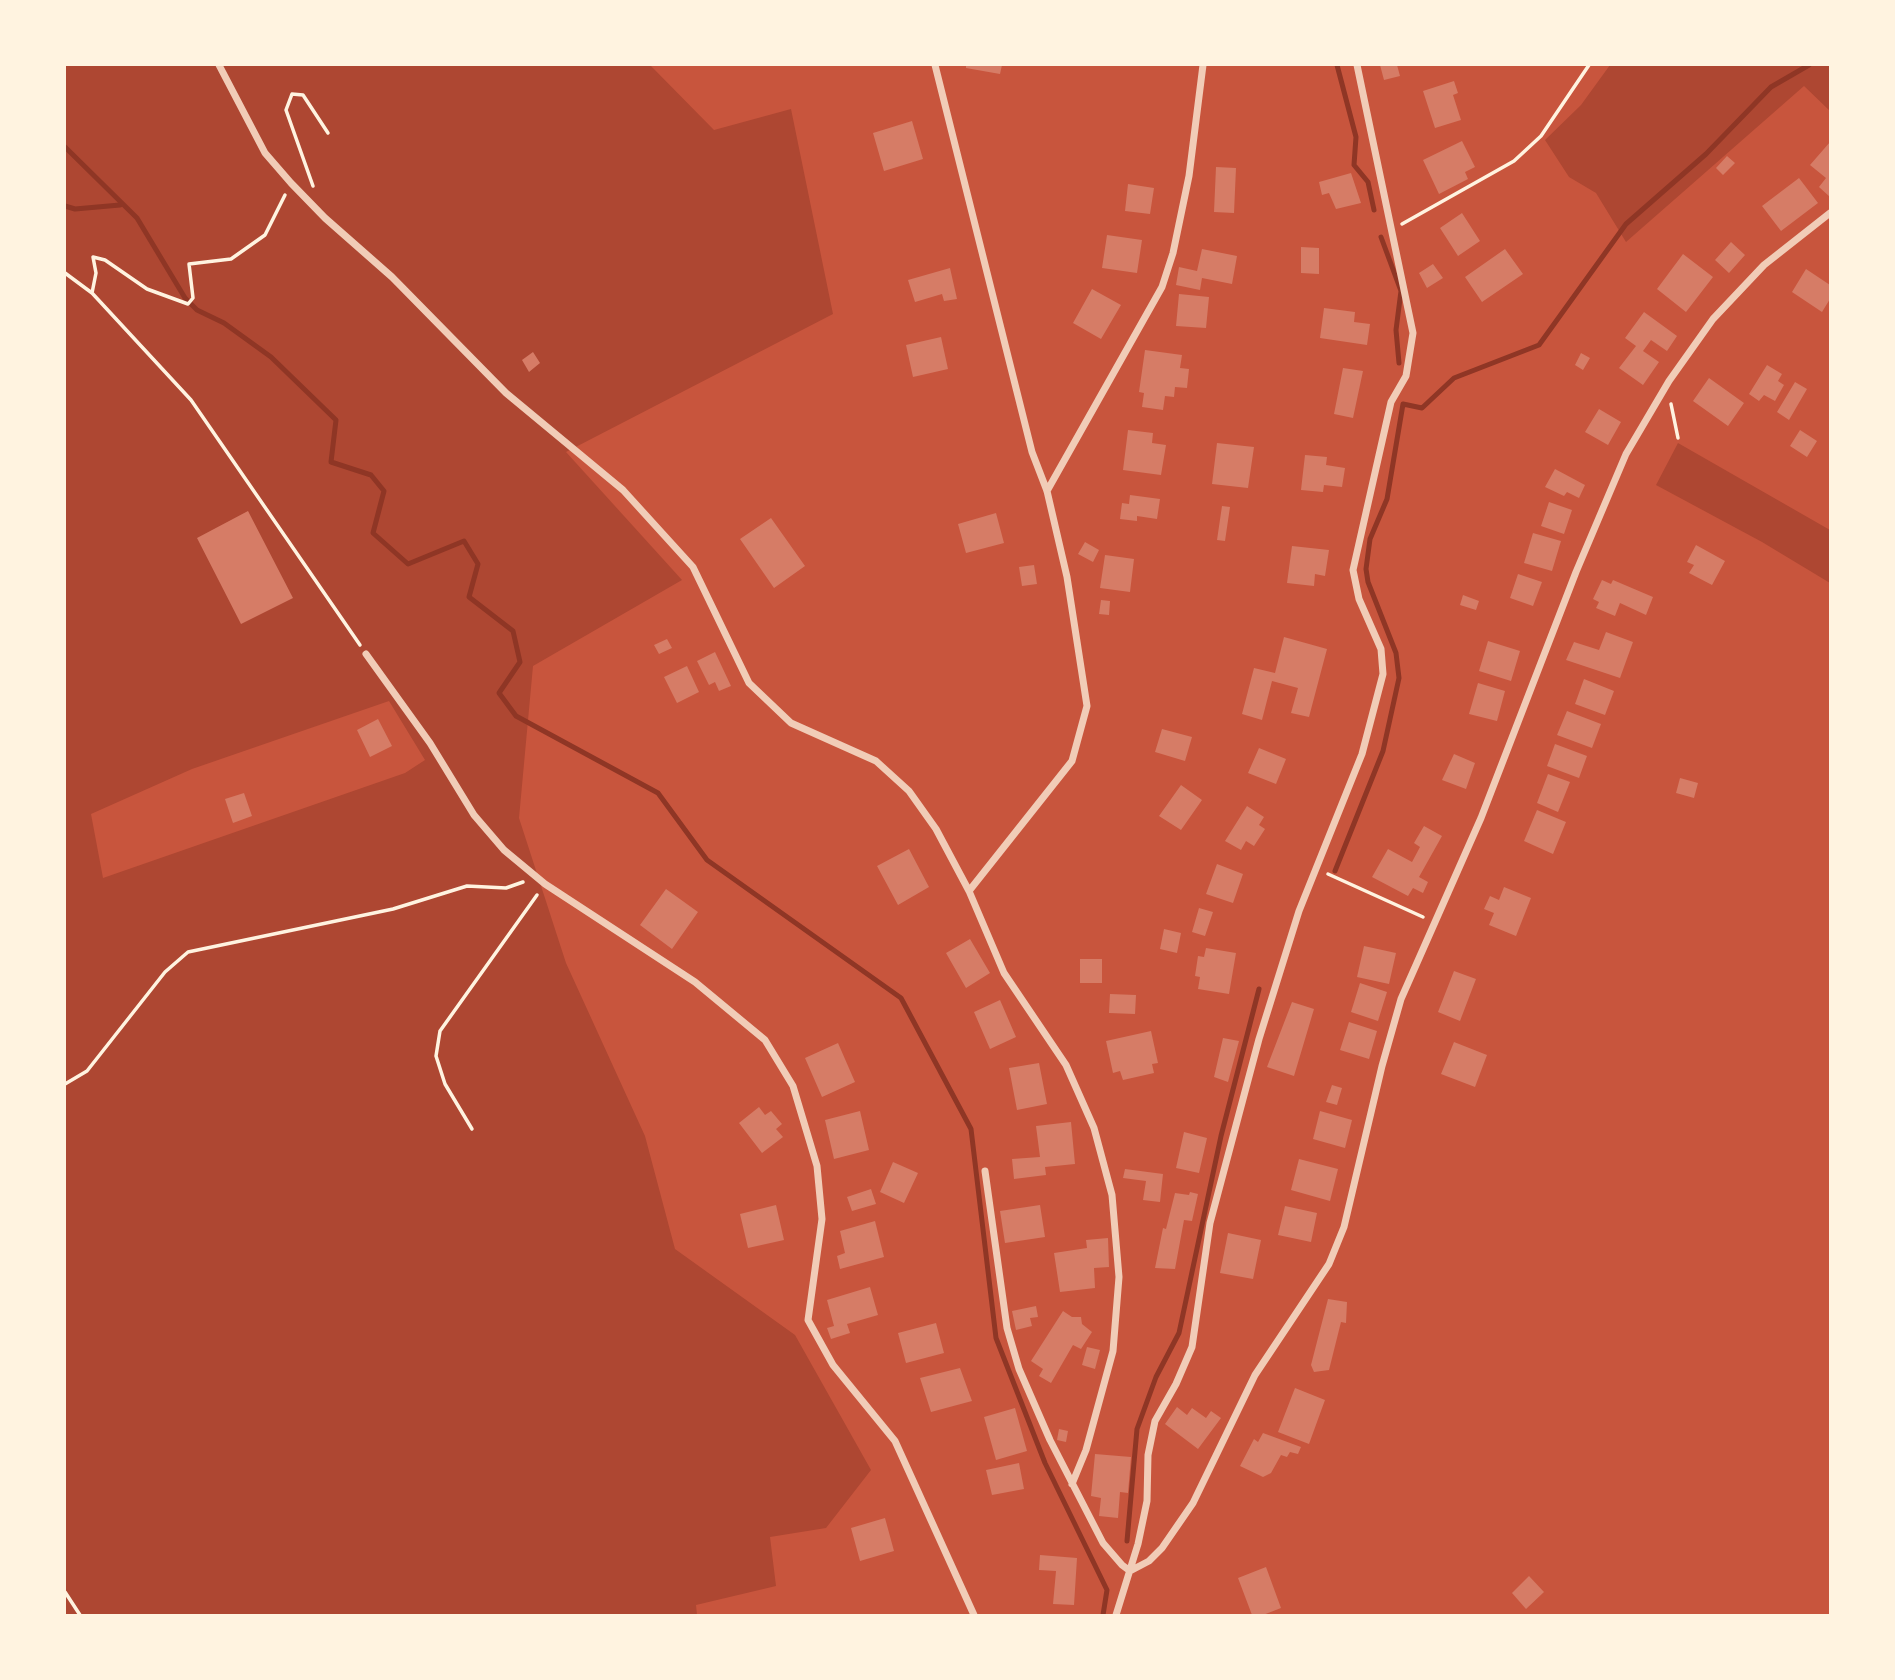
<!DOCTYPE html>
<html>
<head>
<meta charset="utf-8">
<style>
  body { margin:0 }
  #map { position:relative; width:1895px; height:1680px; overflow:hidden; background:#c8553d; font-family:Manrope,sans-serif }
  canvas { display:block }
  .frame { position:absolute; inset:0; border:66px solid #fff3e0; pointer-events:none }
</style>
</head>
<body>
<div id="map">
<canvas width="1895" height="1680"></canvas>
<div class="frame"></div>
</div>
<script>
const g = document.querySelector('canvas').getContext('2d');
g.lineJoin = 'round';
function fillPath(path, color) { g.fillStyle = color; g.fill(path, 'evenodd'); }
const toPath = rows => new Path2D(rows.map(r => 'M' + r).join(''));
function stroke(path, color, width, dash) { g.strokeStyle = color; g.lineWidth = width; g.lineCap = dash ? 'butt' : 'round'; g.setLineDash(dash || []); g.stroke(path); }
fillPath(toPath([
  [65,65,650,65,714,130,791,109,833,314,566,452,682,580,533,666,519,818,566,963,645,1136,675,1249,795,1335,871,1470,826,1528,770,1537,776,1586,696,1605,697,1615,65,1615],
  [389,701,425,760,405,773,103,878,91,814,192,769],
  [1610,65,1830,65,1830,111,1804,86,1626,242,1596,193,1569,177,1545,140,1581,105],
  [1678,443,1830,530,1830,583,1762,542,1656,485]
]), '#ae4732');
stroke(toPath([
  [1337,65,1356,137,1354,165,1368,182,1374,210],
  [65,147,137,218,185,298,197,310,224,323,271,357,336,420,331,462,371,475,384,491,373,533,408,564,464,541,478,564,469,597,513,631,520,662,499,693,516,716,658,793,707,860,901,998,971,1129,996,1338,1045,1463,1107,1590,1103,1615],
  [65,206,75,209,120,205],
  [1381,237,1401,291,1396,330,1399,363],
  [1335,871,1383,751,1399,678,1396,653,1368,582,1366,569,1370,539,1387,499,1403,404,1422,408,1454,378,1539,345,1626,224,1706,154,1771,87,1809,65],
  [1127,1541,1137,1429,1156,1377,1179,1333,1221,1136,1259,989]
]), '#8f3625', 5);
fillPath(toPath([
  [966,65,1002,65,1000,74,966,68],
  [1380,65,1397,65,1400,76,1384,80],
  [1454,81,1458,93,1453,95,1461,120,1435,128,1423,91],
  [912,121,923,159,884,171,873,133],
  [1462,141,1475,167,1465,172,1468,179,1439,194,1423,160],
  [1830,142,1830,197,1819,187,1826,178,1810,165],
  [1727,156,1735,163,1723,175,1716,168],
  [1216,167,1236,168,1234,213,1214,212],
  [1351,173,1361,203,1336,209,1329,193,1322,195,1319,182],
  [1799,178,1818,203,1781,231,1762,206],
  [1128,184,1154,188,1150,214,1125,211],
  [1462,213,1480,241,1458,256,1440,228],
  [1107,235,1142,240,1137,273,1102,268],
  [1731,242,1745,255,1729,273,1715,260],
  [1301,247,1319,248,1319,274,1301,273],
  [1202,249,1237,256,1232,284,1202,278,1200,290,1176,285,1179,267,1197,271],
  [1505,249,1523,274,1482,302,1465,277],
  [1683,254,1713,277,1686,312,1657,289],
  [1433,264,1443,278,1427,288,1419,273],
  [950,268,957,299,944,301,942,294,915,302,908,280],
  [1806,269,1830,285,1830,299,1822,312,1792,292],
  [1092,289,1121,305,1101,339,1073,323],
  [1179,294,1209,297,1206,328,1176,326],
  [1324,308,1355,312,1354,322,1370,324,1367,345,1320,338],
  [1644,312,1677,336,1667,351,1651,340,1643,351,1659,362,1643,385,1619,368,1636,346,1625,338],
  [941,337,948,369,913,377,906,345],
  [1145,350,1182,355,1180,368,1189,369,1187,388,1175,387,1174,397,1165,396,1163,410,1142,407,1144,393,1139,392],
  [533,352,540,363,529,372,522,360],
  [1581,353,1590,358,1583,370,1575,365],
  [1767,365,1782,374,1778,381,1784,385,1775,401,1764,395,1759,401,1749,394],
  [1343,368,1363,371,1353,418,1334,414],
  [1709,378,1744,403,1728,426,1693,401],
  [1795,382,1807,389,1789,420,1777,412],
  [1599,409,1621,422,1608,445,1585,432],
  [1128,430,1153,433,1152,443,1166,445,1161,475,1123,470],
  [1800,430,1817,441,1807,457,1790,446],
  [1217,443,1254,447,1248,488,1212,484],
  [1305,455,1327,457,1326,465,1345,468,1342,487,1324,485,1323,492,1301,490],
  [1555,469,1585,485,1579,498,1567,492,1564,496,1545,487],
  [1130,495,1160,499,1157,519,1137,516,1137,521,1120,519,1122,503,1129,504],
  [1549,502,1572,510,1564,534,1541,526],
  [1222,506,1230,507,1225,541,1217,540],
  [248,511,293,598,241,624,197,538],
  [996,513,1004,543,966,553,958,524],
  [771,518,805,566,774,588,740,539],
  [1533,533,1561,541,1552,571,1524,563],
  [1085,542,1099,550,1093,562,1078,554],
  [1696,545,1725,561,1712,585,1689,573,1694,565,1687,562],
  [1292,546,1329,550,1325,576,1315,574,1314,586,1287,583],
  [1105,555,1134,559,1130,592,1100,588],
  [1034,565,1037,584,1022,586,1019,567],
  [1518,574,1542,582,1533,606,1510,598],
  [1602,580,1611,584,1613,580,1653,597,1646,615,1620,603,1615,616,1596,608,1599,602,1593,599],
  [1463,595,1479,601,1476,610,1460,605],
  [1101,600,1110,601,1109,615,1099,614],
  [1606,632,1633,642,1620,678,1566,660,1574,642,1599,650],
  [1284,637,1327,649,1309,717,1291,713,1298,688,1272,681,1262,720,1242,714,1254,668,1275,673],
  [667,639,672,648,659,654,654,645],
  [1488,641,1520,651,1511,681,1479,671],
  [715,652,731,686,719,691,715,682,709,685,697,661],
  [687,666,699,692,677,703,664,677],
  [1584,679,1614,691,1605,715,1575,704],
  [1478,683,1505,691,1497,721,1469,714],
  [1567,711,1601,724,1592,748,1557,735],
  [378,719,392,746,370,757,357,730],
  [1162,729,1192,737,1185,761,1155,752],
  [1555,744,1587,756,1579,778,1547,766],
  [1259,748,1286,759,1276,784,1248,773],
  [1454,754,1475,763,1466,789,1442,780],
  [1548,774,1570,782,1558,812,1537,803],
  [1680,778,1698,783,1694,798,1676,793],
  [1181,785,1202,800,1181,830,1159,816],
  [244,793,252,816,233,823,225,799],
  [1247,806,1264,817,1259,825,1265,829,1254,846,1246,841,1241,850,1225,841],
  [1537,810,1566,822,1553,854,1524,841],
  [1424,826,1442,836,1419,877,1428,882,1423,893,1413,888,1408,896,1372,877,1388,849,1412,862,1420,847,1414,843],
  [909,849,929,887,898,905,877,866],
  [1217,864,1243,874,1233,903,1206,894],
  [1504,887,1531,898,1516,936,1489,925,1494,913,1484,909,1490,896,1499,900],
  [666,889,698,912,672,949,640,925],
  [1199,908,1213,912,1205,936,1192,932],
  [1164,929,1181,933,1177,953,1160,949],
  [970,939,990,973,966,988,946,953],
  [1364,946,1396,953,1389,984,1357,977],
  [1206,948,1236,953,1229,994,1198,989,1200,977,1195,976,1198,956,1204,957],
  [1080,959,1102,959,1102,983,1080,983],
  [1454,971,1476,979,1460,1021,1438,1012],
  [1360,983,1387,992,1378,1021,1351,1012],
  [1110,994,1136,995,1135,1014,1109,1013],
  [1000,1000,1016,1037,990,1049,974,1012],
  [1292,1002,1314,1009,1294,1076,1267,1067],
  [1349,1022,1377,1031,1369,1059,1340,1050],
  [1151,1031,1158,1063,1152,1064,1154,1073,1123,1080,1120,1071,1113,1073,1106,1041],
  [1223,1038,1239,1041,1228,1082,1214,1077],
  [1454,1042,1487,1055,1475,1087,1441,1074],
  [838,1043,855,1082,822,1097,805,1058],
  [1039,1063,1047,1104,1017,1110,1009,1068],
  [1332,1085,1342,1088,1337,1105,1326,1102],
  [759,1107,765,1115,771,1111,782,1124,776,1129,783,1137,762,1153,739,1123],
  [860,1111,869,1150,834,1159,825,1120],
  [1320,1111,1352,1120,1345,1148,1313,1139],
  [1071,1122,1075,1164,1045,1167,1046,1175,1014,1179,1012,1159,1040,1157,1036,1126],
  [1184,1132,1207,1138,1199,1173,1176,1168],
  [1299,1159,1338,1169,1330,1201,1291,1190],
  [893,1162,918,1173,904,1203,880,1192],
  [1125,1169,1163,1174,1160,1202,1143,1200,1146,1181,1123,1178],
  [871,1189,876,1204,852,1211,847,1197],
  [1190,1192,1198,1194,1192,1221,1184,1220,1175,1269,1155,1268,1163,1228,1166,1229,1175,1193,1189,1195],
  [776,1205,784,1240,748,1248,740,1214],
  [1040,1205,1045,1237,1005,1243,1000,1211],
  [1285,1206,1317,1213,1311,1242,1278,1235],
  [875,1221,884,1257,840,1269,837,1256,845,1253,840,1231],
  [1228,1233,1261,1240,1253,1279,1220,1273],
  [1108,1238,1109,1267,1094,1268,1095,1288,1060,1292,1054,1253,1087,1248,1086,1240],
  [870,1287,878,1315,847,1324,850,1333,831,1339,827,1328,834,1326,827,1300],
  [1328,1299,1347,1302,1346,1323,1341,1322,1329,1370,1314,1372,1311,1365],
  [1036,1306,1038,1317,1030,1318,1032,1326,1016,1330,1012,1311],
  [1063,1311,1072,1317,1081,1317,1082,1324,1092,1332,1081,1349,1073,1345,1051,1383,1039,1376,1043,1369,1031,1361],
  [936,1323,944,1353,906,1363,898,1333],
  [1087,1347,1100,1350,1095,1369,1082,1365],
  [960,1368,972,1401,931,1412,920,1378],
  [1295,1388,1325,1400,1309,1444,1278,1432],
  [1177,1407,1187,1415,1192,1408,1206,1418,1211,1411,1221,1418,1198,1449,1165,1424],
  [1015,1408,1027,1451,996,1460,984,1417],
  [1059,1429,1068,1431,1066,1442,1057,1440],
  [1263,1433,1301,1447,1298,1454,1290,1452,1287,1457,1281,1455,1271,1473,1263,1477,1240,1466,1254,1439,1258,1442],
  [1095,1454,1131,1457,1128,1493,1120,1492,1118,1518,1099,1516,1101,1498,1091,1496],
  [1019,1463,1024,1489,992,1495,986,1470],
  [885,1518,894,1551,860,1561,851,1528],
  [1040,1555,1077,1558,1074,1605,1053,1604,1056,1571,1039,1570],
  [1266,1567,1281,1608,1263,1615,1252,1615,1238,1578],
  [1529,1576,1544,1592,1526,1609,1512,1593]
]), '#d67c66');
stroke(toPath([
  [313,186,286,110,292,94,303,95,328,133],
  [1402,224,1514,161,1541,136,1589,65],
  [65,273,92,293,191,400,360,645],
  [92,293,96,273,93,257,105,260,147,289,188,304,193,298,189,264,231,259,265,235,285,195],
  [1671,404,1678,438],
  [1328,874,1423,917],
  [65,1084,87,1071,165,972,188,952,393,909,467,886,506,888,523,882],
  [472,1129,445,1084,436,1056,440,1031,537,895],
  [65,1592,80,1615]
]), '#fff3e0', 3.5);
stroke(toPath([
  [219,65,265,153,291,183,325,218,392,277,506,393,623,490,693,567,749,683,791,723,876,761,909,791,936,829,969,891],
  [935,65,1032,452,1047,491,1067,577,1087,706,1072,761,969,891,1004,973,1066,1065,1094,1128,1112,1195,1119,1277,1113,1351,1086,1450,1072,1484],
  [1047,491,1162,287,1173,253,1189,176,1203,65],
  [366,654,430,743,474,815,504,850,545,884,695,982,765,1040,793,1086,817,1166,822,1219,808,1320,833,1365,895,1441,974,1615],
  [985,1171,1007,1328,1019,1369,1050,1440,1103,1543,1122,1565,1130,1571],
  [1130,1571,1149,1561,1162,1548,1193,1503,1255,1375,1329,1264,1344,1227,1382,1066,1401,999,1481,818,1576,572,1626,454,1669,381,1713,319,1764,265,1830,213],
  [1116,1615,1138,1544,1147,1501,1148,1455,1155,1421,1176,1384,1192,1347,1210,1223,1259,1039,1299,911,1362,754,1383,674,1381,649,1359,599,1353,570,1391,402,1406,376,1413,333,1357,65]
]), '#f1ccb7', 7);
</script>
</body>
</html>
